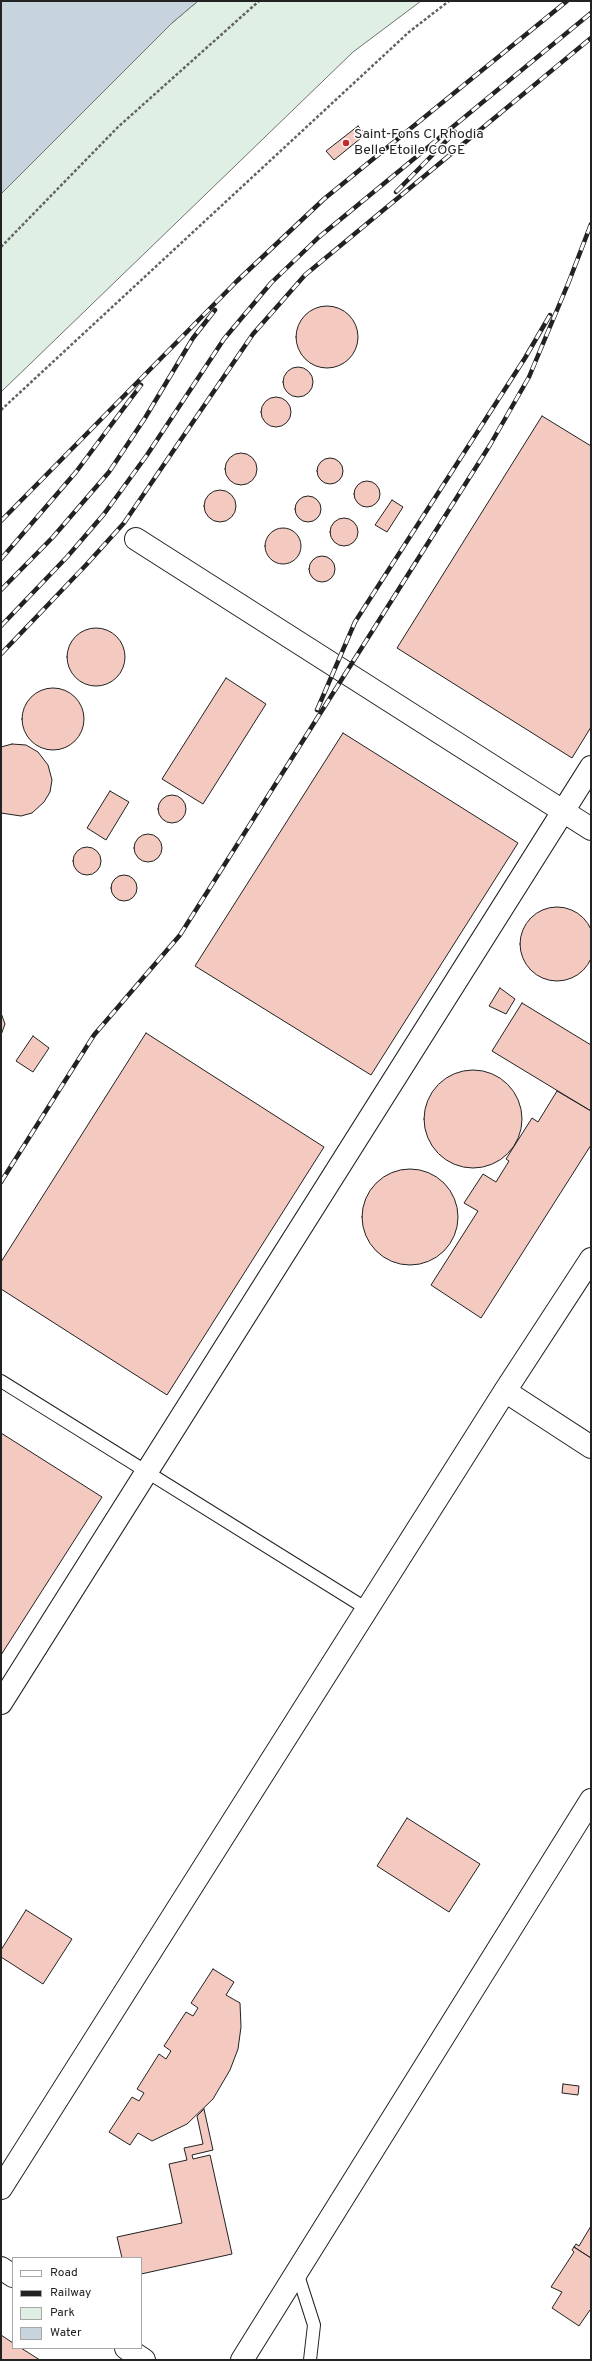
<!DOCTYPE html>
<html>
<head>
<meta charset="utf-8">
<style>
  body { margin:0 }
  #map { position:relative; width:592px; height:2361px; overflow:hidden; background:#fff; font-family:Overpass,sans-serif }
  canvas { display:block }
  .frame { position:absolute; inset:0; border:2px solid #222; pointer-events:none }
  .legend { position:absolute; left:12px; top:2257px; width:130px; height:92px; box-sizing:border-box; background:#fff; border:1px solid #a7a7a7; margin:0; padding:5px 7px; list-style:none; font-size:12px; color:#222 }
  .legend li { display:flex; align-items:center; gap:8px; height:20px }
  .legend b { width:20px; border:1px solid #a7a7a7 }
</style>
</head>
<body>
<div id="map">
<canvas width="592" height="2361"></canvas>
<div class="frame"></div>
<ul class="legend">
<li><b style="height:5px;background:#fff"></b>Road</li>
<li><b style="height:5px;background:#222"></b>Railway</li>
<li><b style="height:11px;background:#e0efe3"></b>Park</li>
<li><b style="height:11px;background:#c7d3dd"></b>Water</li>
</ul>
</div>
<script>
const g = document.querySelector('canvas').getContext('2d');
g.lineJoin = 'round';
function fillPath(path, color) { g.fillStyle = color; g.fill(path, 'evenodd'); }
const toPath = rows => new Path2D(rows.map(r => 'M' + r).join(''));
function stroke(path, color, width, dash) { g.strokeStyle = color; g.lineWidth = width; g.lineCap = dash ? 'butt' : 'round'; g.setLineDash(dash || []); g.stroke(path); }
function write(font, color, halo, rows, align = 'center') {
  g.font = font + ' Overpass,sans-serif'; g.lineWidth = 3; g.setLineDash([]); g.textBaseline = 'middle'; g.strokeStyle = halo; g.fillStyle = color; for (const [text, x, y, turn = 0] of rows) {
    g.save(); g.translate(x, y); g.rotate((+turn || 0) * Math.PI / 180); g.textAlign = isNaN(turn) ? turn : align; if (halo) g.strokeText(text, 0, 0); g.fillText(text, 0, 0); g.restore();
  }
}
const green = toPath([
  [198,1,421,1,353,52,1,392,1,194,172,23,198,1]
]);
fillPath(green, '#e0efe3');
stroke(green, '#6f6f6f', 1);
const water = toPath([
  [1,1,198,1,172,23,1,194,1,1]
]);
fillPath(water, '#c7d3dd');
stroke(water, '#6f6f6f', 1);
const building = toPath([
  [358,126,366,134,334,160,326,151,358,126],
  '296 337a31 31 0 1 1 62 0a31 31 0 1 1-62 0Z',
  '283 382a15 15 0 1 1 30 0a15 15 0 1 1-30 0Z',
  '261 412a15 15 0 1 1 30 0a15 15 0 1 1-30 0Z',
  [542,416,591,446,591,727,572,758,397,648,542,416],
  '225 469a16 16 0 1 1 32 0a16 16 0 1 1-32 0Z',
  '317 471a13 13 0 1 1 26 0a13 13 0 1 1-26 0Z',
  '354 494a13 13 0 1 1 26 0a13 13 0 1 1-26 0Z',
  '204 506a16 16 0 1 1 32 0a16 16 0 1 1-32 0Z',
  '295 509a13 13 0 1 1 26 0a13 13 0 1 1-26 0Z',
  [392,500,403,507,387,532,375,525,392,500],
  '330 532a14 14 0 1 1 28 0a14 14 0 1 1-28 0Z',
  '265 546a18 18 0 1 1 36 0a18 18 0 1 1-36 0Z',
  '309 569a13 13 0 1 1 26 0a13 13 0 1 1-26 0Z',
  '67 657a29 29 0 1 1 58 0a29 29 0 1 1-58 0Z',
  [226,678,266,704,203,804,162,779,226,678],
  '22 719a31 31 0 1 1 62 0a31 31 0 1 1-62 0Z',
  [343,733,518,843,371,1075,195,966,343,733],
  [12,744,26,745,38,752,48,765,52,780,50,792,44,802,32,813,21,816,1,813,1,747,12,744],
  [110,791,129,802,106,840,87,828,110,791],
  '158 809a14 14 0 1 1 28 0a14 14 0 1 1-28 0Z',
  '134 848a14 14 0 1 1 28 0a14 14 0 1 1-28 0Z',
  '73 861a14 14 0 1 1 28 0a14 14 0 1 1-28 0Z',
  '111 888a13 13 0 1 1 26 0a13 13 0 1 1-26 0Z',
  '520 944a37 37 0 1 1 74 0a37 37 0 1 1-74 0Z',
  [500,988,515,999,506,1014,489,1006,500,988],
  [522,1003,591,1045,591,1111,492,1051,522,1003],
  [1,1013,5,1024,1,1035,1,1013],
  [146,1033,324,1147,167,1395,1,1289,1,1262,146,1033],
  [33,1036,49,1048,33,1072,16,1061,33,1036],
  '424 1119a49 49 0 1 1 98 0a49 49 0 1 1-98 0Z',
  [557,1091,591,1111,591,1145,481,1318,431,1285,478,1211,464,1203,483,1174,496,1182,509,1161,506,1159,532,1118,538,1122,557,1091],
  '362 1217a48 48 0 1 1 96 0a48 48 0 1 1-96 0Z',
  [1,1433,102,1497,1,1655,1,1433],
  [407,1818,480,1864,449,1912,377,1866,407,1818],
  [26,1910,72,1939,43,1984,1,1957,1,1950,26,1910],
  [213,1969,234,1982,226,1995,240,2003,241,2027,238,2049,230,2070,213,2099,187,2124,152,2141,138,2133,130,2145,109,2132,132,2097,139,2101,144,2093,137,2089,159,2054,166,2059,171,2051,164,2046,186,2012,193,2016,198,2008,191,2003,213,1969],
  [563,2084,579,2086,578,2095,562,2093,563,2084],
  [204,2109,213,2150,192,2155,193,2159,210,2155,232,2254,141,2274,141,2258,122,2258,117,2237,182,2223,169,2164,187,2160,184,2148,203,2144,197,2116,204,2109],
  [591,2226,591,2258,574,2247,576,2244,579,2246,591,2226],
  [574,2247,591,2258,591,2312,590,2310,579,2326,552,2308,562,2292,551,2287,574,2252,572,2250,574,2247],
  [1,2335,13,2343,13,2348,21,2348,40,2360,1,2360,1,2335]
]);
fillPath(building, '#f3c9c0');
stroke(building, '#222', 1);
const lane = toPath([
  [1,1381,367,1609],
  [297,2272,314,2325,310,2360]
]);
const street = toPath([
  [136,539,591,829],
  [505,1391,591,1447],
  [1,1703,591,767],
  [1,2188,505,1391,591,1259],
  [1,2268,13,2276],
  [126,2348,144,2360],
  [242,2360,591,1800]
]);
stroke(lane, '#222', 14);
stroke(street, '#222', 24);
stroke(toPath([
  [1,247,118,127,259,1],
  [1,410,409,32,449,1]
]), '#646464', 2.5, [3, 2]);
stroke(lane, '#fff', 12);
stroke(street, '#fff', 22);
const rail = toPath([
  [396,192,455,132],
  [568,284,591,224],
  [1,521,237,281,324,199,567,1],
  [1,559,76,472,141,385],
  [1,590,53,537,109,472,145,418,193,338,215,310],
  [1,626,67,557,104,514,147,455,224,339,271,283,319,237,591,13],
  [1,654,86,565,124,523,253,334,305,275,591,38],
  [317,710,355,622,525,358,550,315],
  [1,1182,94,1035,180,935,490,445,529,377,570,279]
]);
stroke(rail, '#222', 4.5);
stroke(rail, '#fff', 3, [9]);
for (const [x, y, r, color] of [
  [346,143,4,"#c62828"]
]) { const dot = new Path2D(); dot.arc(x, y, r, 0, 2 * Math.PI); g.fillStyle = color; g.fill(dot); stroke(dot, '#fff', 1.5); }
write('14px', '#222', '#fff', [
  ["Saint-Fons CI Rhodia",354,135],
  ["Belle Etoile COGE",354,151]
], 'left');
</script>
</body>
</html>
